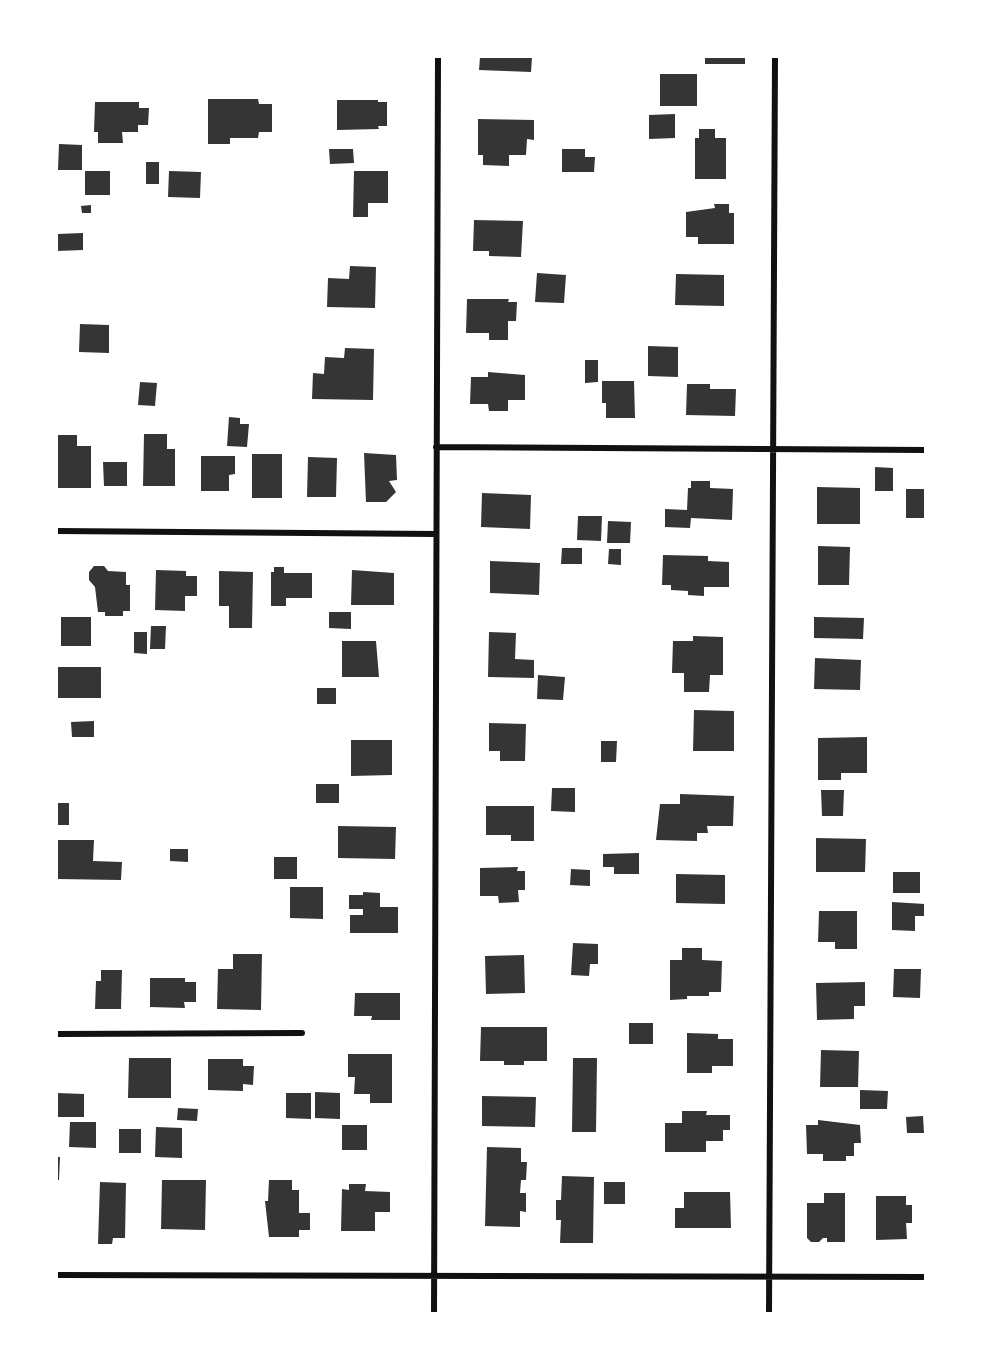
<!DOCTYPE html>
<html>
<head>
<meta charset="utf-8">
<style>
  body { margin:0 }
  #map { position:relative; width:982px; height:1370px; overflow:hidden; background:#fff; font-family:"Noto Serif",serif }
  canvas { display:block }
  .frame { position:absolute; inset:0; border:58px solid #fff; pointer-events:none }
</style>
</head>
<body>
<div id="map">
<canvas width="982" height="1370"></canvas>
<div class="frame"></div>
</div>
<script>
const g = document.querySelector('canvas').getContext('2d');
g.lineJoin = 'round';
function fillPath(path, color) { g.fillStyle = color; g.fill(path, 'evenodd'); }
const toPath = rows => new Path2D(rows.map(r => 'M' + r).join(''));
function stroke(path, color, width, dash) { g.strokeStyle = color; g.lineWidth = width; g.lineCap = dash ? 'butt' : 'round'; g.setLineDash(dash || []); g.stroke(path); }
fillPath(toPath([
  [480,57,532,57,531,72,479,70],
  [705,57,745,57,745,64,705,64],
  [660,74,697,74,697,106,660,106],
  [208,99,258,99,259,104,272,104,272,132,259,132,258,138,230,138,230,144,208,144],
  [337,100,378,100,378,102,387,102,387,126,378,126,379,129,337,130],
  [95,102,139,102,139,108,149,108,148,125,138,125,138,132,122,132,123,143,98,143,98,132,94,132],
  [675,114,675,138,649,139,649,115],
  [478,119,534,120,534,140,527,139,526,155,509,155,509,166,483,165,483,155,478,155],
  [699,129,715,129,715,138,726,138,726,179,695,179,695,138,699,138],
  [59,144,82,145,82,170,58,170],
  [329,149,353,149,354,163,330,164],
  [562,149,585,149,585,157,595,157,594,172,562,172],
  [146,162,159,162,159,184,146,184],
  [85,171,110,171,110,195,85,195],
  [169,171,201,172,200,198,168,197],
  [354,171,388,171,388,203,368,203,368,217,353,217],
  [714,204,729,204,729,213,734,213,734,244,698,244,698,237,686,237,686,212,715,208],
  [91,205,91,213,82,213,81,206],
  [474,220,523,221,521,257,489,256,489,251,473,251],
  [83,233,83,250,57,251,57,234],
  [350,266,376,267,375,308,327,307,328,278,349,279],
  [537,273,566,275,564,303,535,302],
  [676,274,724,275,724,306,675,305],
  [467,299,509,299,508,302,517,302,516,321,508,321,508,340,489,340,489,333,466,333],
  [80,324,109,325,109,353,79,352],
  [648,346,678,347,678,377,648,376],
  [345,348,374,349,373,400,312,399,313,373,324,374,325,357,344,358],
  [585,360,598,360,598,382,585,383],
  [488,372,525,375,525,400,508,400,508,411,489,411,488,404,470,404,471,377,488,377],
  [602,381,634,381,635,418,606,418,606,403,602,403],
  [140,382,157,383,155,406,138,405],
  [687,384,710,384,710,389,736,389,735,416,686,415],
  [229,417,240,418,240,424,249,424,247,447,227,446],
  [144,434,167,434,167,449,175,449,175,486,143,486],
  [57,435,77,435,77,446,91,446,91,488,57,488],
  [364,453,396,455,397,480,389,481,396,492,386,502,366,502],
  [252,454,282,454,282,498,252,498],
  [201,456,235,456,235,474,229,475,229,491,201,491],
  [308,457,337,458,336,497,307,497],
  [103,462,127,462,127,486,104,486],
  [875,467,893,468,893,491,875,491],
  [691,481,710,481,710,488,733,489,732,520,691,518,690,528,665,527,665,509,687,510,688,488,691,488],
  [817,487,860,488,860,524,817,524],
  [906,489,925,489,925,518,906,518],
  [482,493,531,495,530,529,481,527],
  [578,516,602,516,601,541,577,540],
  [608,521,631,522,630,543,607,543],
  [818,546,850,547,849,585,818,585],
  [562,548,582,548,582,564,561,564],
  [609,549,621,549,621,565,608,564],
  [663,555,708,556,708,561,729,562,729,587,704,587,704,596,688,595,688,591,671,590,671,585,662,585],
  [490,561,540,563,539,595,490,593],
  [94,566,104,566,108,571,126,572,126,585,130,585,130,611,123,611,123,616,105,616,105,612,98,612,95,587,89,580,89,572],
  [274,567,284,567,284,573,312,573,312,598,286,598,286,606,271,606,271,572,274,572],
  [156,570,186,571,186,576,197,576,197,596,185,596,185,611,155,610],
  [352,570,394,573,394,605,351,605],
  [219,571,253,572,252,628,229,628,229,606,219,606],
  [329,612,351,612,351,629,329,628],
  [61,617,91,617,91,646,61,646],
  [814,617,864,618,863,639,814,638],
  [151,626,166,626,165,649,150,649],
  [134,632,147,632,147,654,134,653],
  [489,632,516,633,515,659,534,660,534,678,488,677],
  [693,636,723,637,723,675,710,675,709,692,684,692,684,673,672,673,673,641,693,641],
  [342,641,376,641,379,677,342,677],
  [815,658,861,660,860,690,814,689],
  [57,667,101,667,101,698,57,698],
  [538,675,565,677,563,700,537,699],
  [317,688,336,688,336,704,317,704],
  [694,710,734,711,734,751,693,751],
  [94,721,94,737,72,737,71,722],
  [489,723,526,724,525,761,500,761,500,751,489,751],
  [867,737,867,773,841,773,841,780,818,780,818,738],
  [351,740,392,740,392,775,351,776],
  [601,741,617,741,616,762,601,762],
  [316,784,339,784,339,803,316,803],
  [552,788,575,788,575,812,551,811],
  [821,790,844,790,843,816,822,816],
  [680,794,734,796,733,826,707,826,708,833,697,833,697,841,656,840,660,804,680,804],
  [57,803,69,803,69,825,57,825],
  [486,806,534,806,534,841,511,841,511,835,486,835],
  [338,826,396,827,395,859,338,858],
  [816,838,866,839,865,872,816,872],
  [57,840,94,840,93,861,122,862,121,880,57,879],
  [170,849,188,849,188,862,170,861],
  [639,853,639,874,614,874,614,867,603,867,603,854],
  [274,857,297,857,297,879,274,879],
  [518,867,517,871,525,871,525,890,518,890,519,902,499,903,498,896,480,896,480,868],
  [571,869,590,870,590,886,570,885],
  [893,872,920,872,920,893,893,893],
  [676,874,725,875,725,904,676,903],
  [290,887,323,887,323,919,290,918],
  [363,892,380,893,380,907,398,907,398,933,350,933,350,915,363,915,363,909,349,909,349,895,363,895],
  [892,902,925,904,925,916,915,916,915,931,892,930],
  [819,911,857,911,857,949,835,949,835,942,818,942],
  [573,943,598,944,598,964,590,964,589,976,571,975],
  [682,948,702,948,702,960,722,961,721,992,709,992,709,996,687,996,687,999,670,1000,670,960,682,960],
  [233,954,262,954,261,1010,217,1009,218,969,233,969],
  [524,955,525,993,486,994,485,956],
  [894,969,921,969,920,998,893,997],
  [101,970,122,970,121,1009,95,1009,96,981,101,981],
  [150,978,185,978,185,982,196,982,196,1002,184,1002,185,1008,150,1007],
  [865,982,865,1006,854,1006,854,1019,817,1020,816,983],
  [355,993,400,993,400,1020,371,1020,372,1016,354,1016],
  [629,1023,653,1023,653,1044,629,1044],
  [481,1027,547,1027,547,1061,524,1061,524,1065,504,1065,504,1061,480,1061],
  [687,1033,718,1034,718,1039,733,1039,733,1066,712,1066,712,1073,687,1073],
  [821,1050,859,1051,858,1087,820,1087],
  [348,1054,392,1054,392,1103,370,1103,370,1094,354,1094,355,1077,348,1077],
  [129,1058,171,1058,171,1098,128,1098],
  [573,1058,597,1058,596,1132,572,1132],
  [208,1059,243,1059,243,1066,254,1066,253,1085,243,1084,243,1091,208,1090],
  [860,1090,888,1091,887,1109,860,1109],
  [315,1092,340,1093,340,1119,315,1118],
  [57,1093,84,1094,84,1117,57,1117],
  [286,1093,311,1093,311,1119,286,1118],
  [482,1096,536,1097,535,1127,482,1126],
  [178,1108,198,1109,197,1121,177,1120],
  [682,1111,707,1111,706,1115,730,1115,730,1130,723,1130,723,1141,706,1141,706,1152,665,1152,665,1123,682,1123],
  [923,1116,924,1133,907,1133,906,1117],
  [818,1120,860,1125,861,1143,854,1143,854,1156,846,1156,846,1161,823,1161,823,1154,807,1154,806,1125,818,1125],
  [70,1122,96,1122,96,1148,69,1147],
  [342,1125,367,1125,367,1150,342,1150],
  [156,1127,182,1128,182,1158,155,1157],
  [119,1129,141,1129,141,1153,119,1153],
  [487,1147,521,1148,521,1162,527,1162,526,1180,521,1180,520,1193,526,1193,526,1212,520,1211,520,1227,485,1226],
  [57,1157,60,1157,59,1180,57,1180],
  [562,1176,594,1177,593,1243,560,1243,561,1220,556,1220,556,1200,561,1200],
  [162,1180,206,1180,205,1230,161,1229],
  [269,1180,292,1180,292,1190,299,1190,299,1213,310,1213,310,1230,299,1230,299,1237,269,1237,265,1201,268,1201],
  [100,1182,126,1183,125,1238,113,1238,112,1244,98,1244],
  [604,1182,625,1182,625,1204,604,1204],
  [349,1184,366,1184,365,1191,390,1192,390,1212,375,1212,375,1231,341,1231,342,1189,349,1190],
  [684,1192,730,1192,731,1228,675,1228,675,1208,684,1208],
  [824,1193,845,1193,845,1242,827,1242,827,1238,823,1238,819,1242,811,1242,807,1238,807,1203,824,1203],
  [876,1196,906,1196,906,1205,912,1205,912,1223,906,1223,907,1239,876,1240]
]), '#353535');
stroke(toPath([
  [436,447,925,450],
  [57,531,435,534],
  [57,1034,302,1033],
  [57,1275,925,1277],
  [434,1313,438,57],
  [769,1313,775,57]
]), '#111', 6);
</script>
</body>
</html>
